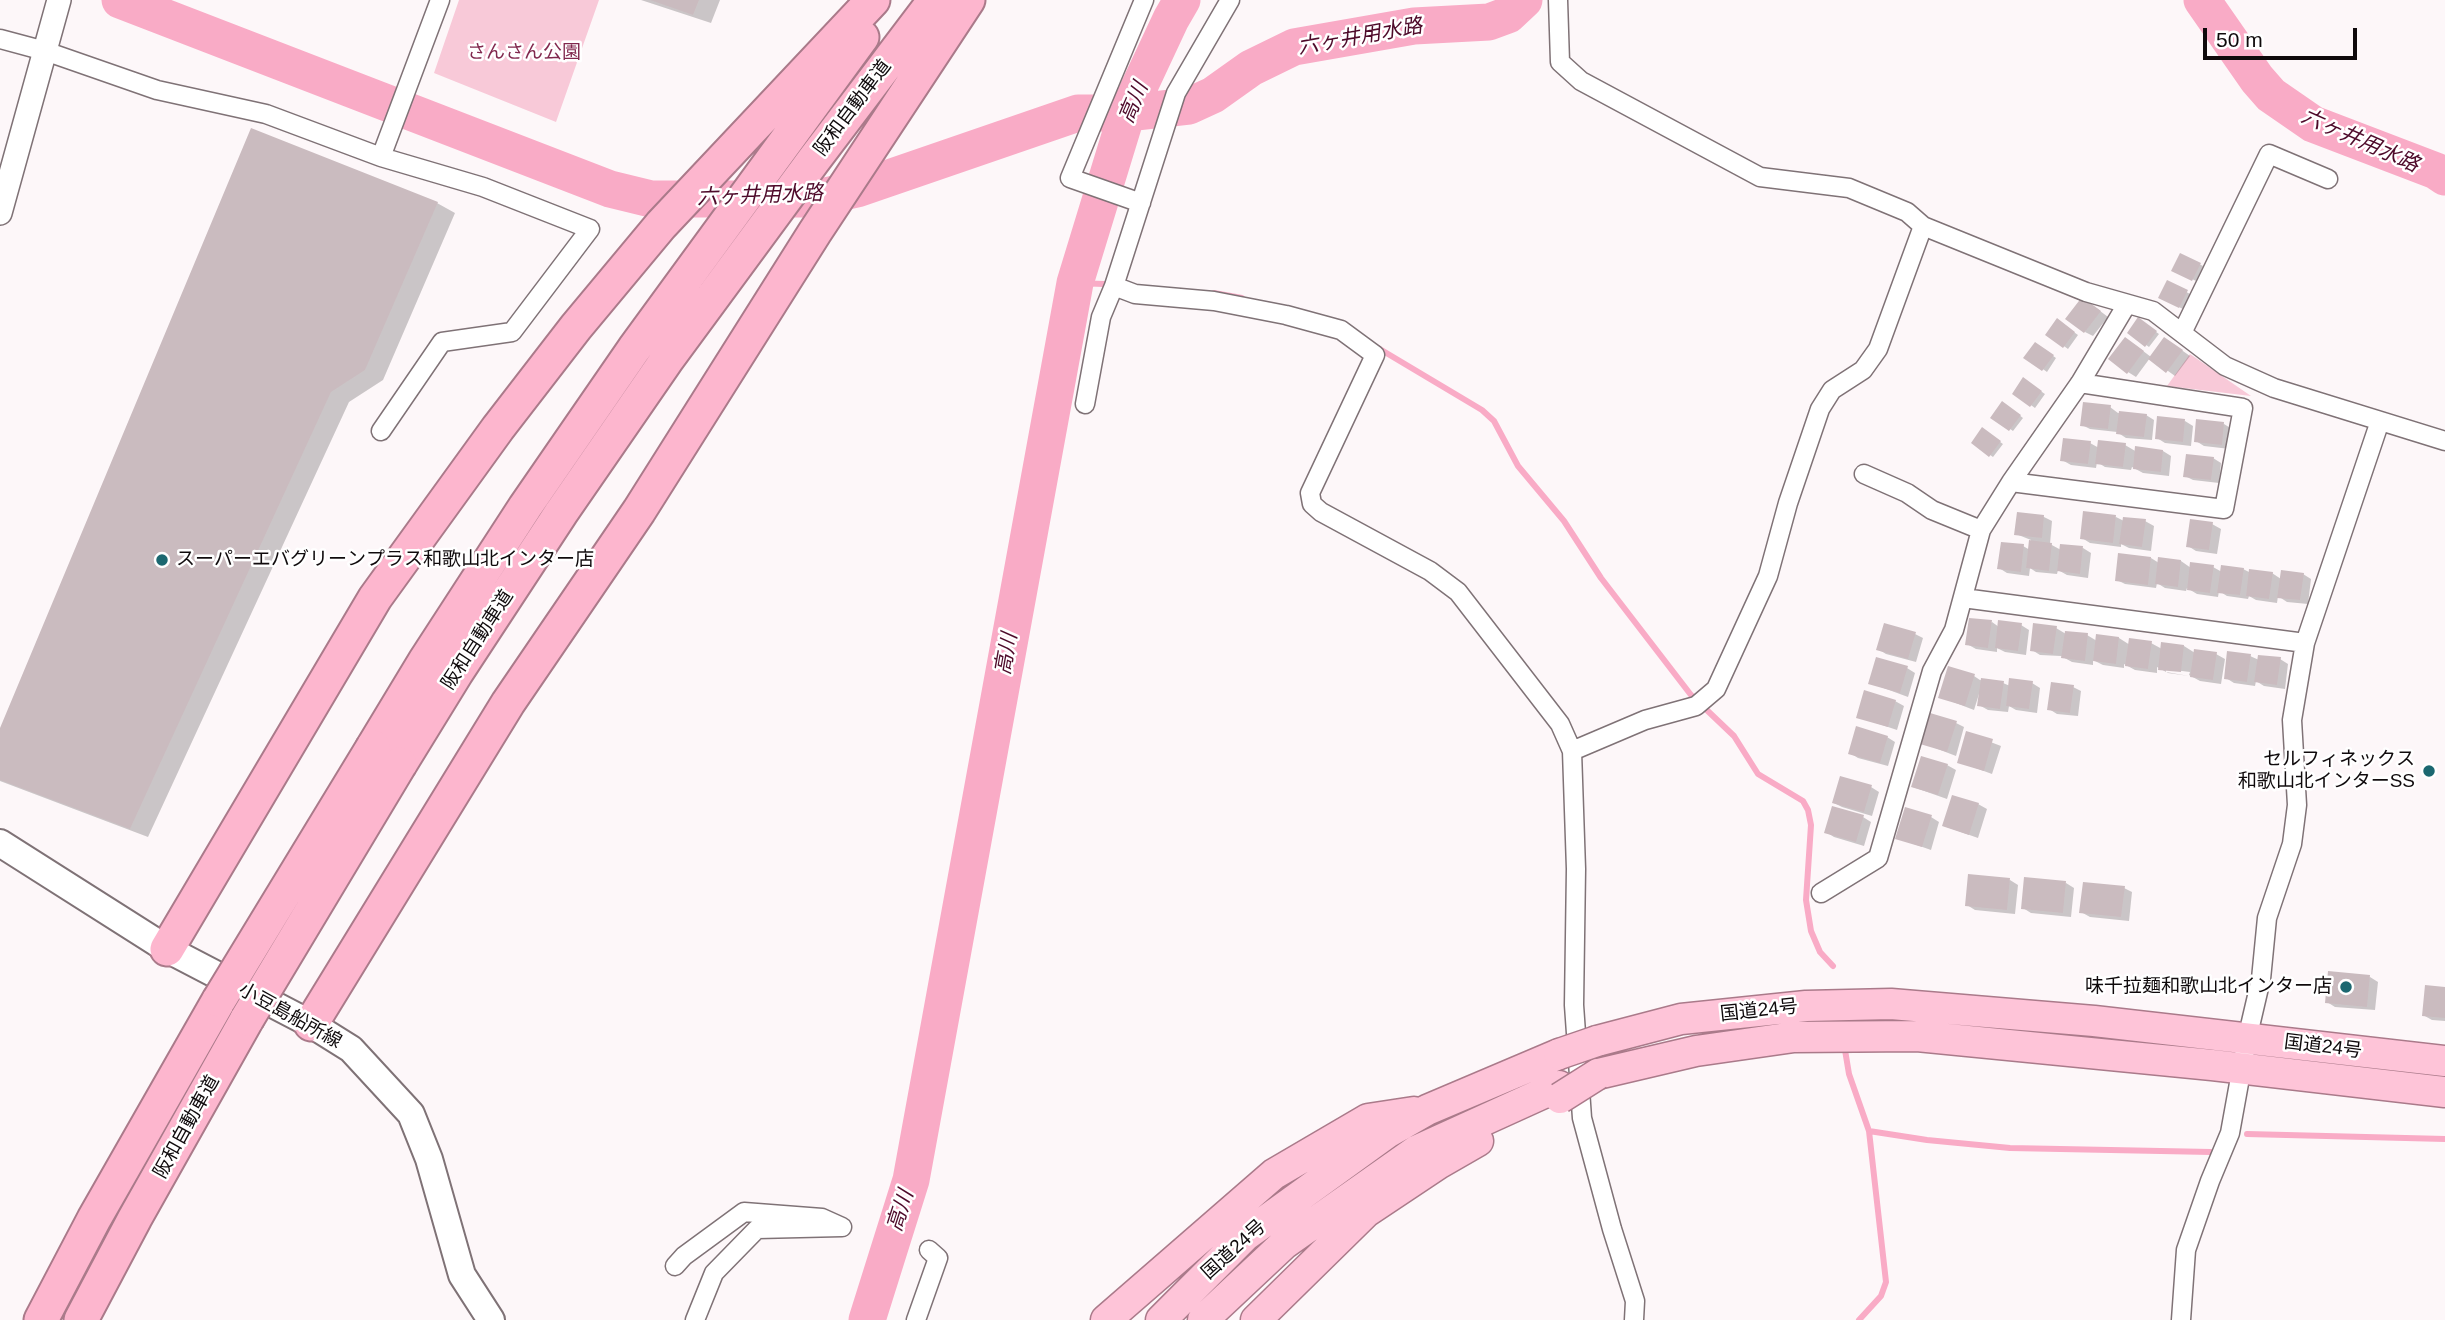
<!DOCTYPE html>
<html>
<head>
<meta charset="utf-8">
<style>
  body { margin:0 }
  #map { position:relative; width:2445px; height:1320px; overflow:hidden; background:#fdf7f9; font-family:Helvetica,sans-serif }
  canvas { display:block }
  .scale { position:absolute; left:2203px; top:28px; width:154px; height:32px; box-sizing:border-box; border:4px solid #0f0a0c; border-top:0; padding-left:9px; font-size:21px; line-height:24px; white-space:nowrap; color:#0f0a0c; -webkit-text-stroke:5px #fff; paint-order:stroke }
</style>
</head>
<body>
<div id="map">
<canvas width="2445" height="1320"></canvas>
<div class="scale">50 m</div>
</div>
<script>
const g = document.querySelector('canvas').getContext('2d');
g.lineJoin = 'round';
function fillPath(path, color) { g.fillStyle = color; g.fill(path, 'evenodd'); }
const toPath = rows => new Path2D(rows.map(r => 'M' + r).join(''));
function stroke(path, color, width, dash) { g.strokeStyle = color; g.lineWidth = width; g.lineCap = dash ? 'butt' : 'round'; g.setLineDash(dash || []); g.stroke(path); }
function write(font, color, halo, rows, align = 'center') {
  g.font = font + ' Helvetica,"Noto Sans JP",sans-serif'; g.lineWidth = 5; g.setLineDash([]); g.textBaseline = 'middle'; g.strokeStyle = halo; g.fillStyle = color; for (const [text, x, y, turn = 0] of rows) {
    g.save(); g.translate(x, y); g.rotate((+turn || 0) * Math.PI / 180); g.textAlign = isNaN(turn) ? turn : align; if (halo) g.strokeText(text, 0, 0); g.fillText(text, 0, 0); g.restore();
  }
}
fillPath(toPath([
  [459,0,599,0,556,122,434,73],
  [2190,354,2251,396,2167,386]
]), '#f8c9d8');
fillPath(toPath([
  [641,0,720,0,711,23],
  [437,203,455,213,383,380,349,402,148,837,0,781,0,732],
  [2181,255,2203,266,2196,281,2174,270],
  [2168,282,2190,294,2183,309,2160,298],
  [2091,304,2108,317,2093,336,2085,332],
  [2139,320,2159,334,2149,347,2129,333],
  [2061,323,2078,335,2068,349,2047,334],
  [2036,344,2056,358,2047,372,2026,357],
  [2134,344,2151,357,2173,344,2190,356,2175,376,2150,358,2136,377,2128,372],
  [2024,380,2045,394,2035,408,2014,393],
  [2006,405,2023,418,2013,431,1993,417],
  [2110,407,2118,413,2146,415,2154,420,2152,440,2126,438,2117,432,2090,429,2082,425],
  [2185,421,2193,426,2191,446,2165,443,2157,438],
  [2224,424,2232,429,2230,449,2204,446,2196,441],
  [1983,430,2003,444,1993,457,1973,443],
  [2090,443,2099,448,2125,445,2137,452,2163,451,2171,456,2169,476,2143,473,2132,467,2131,470,2105,467,2097,462,2096,468,2071,465,2062,460],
  [2213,458,2221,463,2219,483,2193,480,2185,476],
  [2018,514,2044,517,2052,521,2050,544,2061,550,2083,548,2091,553,2088,578,2067,575,2058,570,2057,574,2036,572,2030,568,2029,576,2007,573,1999,568,2023,546,2030,550,2031,540,2016,534],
  [2116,517,2124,521,2145,521,2154,526,2151,551,2129,548,2121,544,2121,547,2090,543,2082,538],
  [2212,524,2221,529,2217,554,2196,551,2188,546],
  [2151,558,2159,563,2181,561,2191,568,2213,567,2222,572,2243,569,2251,573,2272,573,2281,579,2303,574,2311,579,2308,604,2287,602,2278,596,2277,603,2256,600,2249,596,2248,599,2227,596,2219,591,2218,597,2197,594,2187,588,2186,591,2165,588,2157,583,2156,588,2125,584,2117,580],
  [1992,622,1999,627,2021,625,2029,630,2026,655,2005,652,1997,648,1997,652,1976,649,1967,644],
  [2056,628,2066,634,2087,635,2097,641,2098,636,2119,638,2130,645,2151,643,2162,649,2184,646,2195,653,2216,654,2225,659,2221,684,2200,681,2189,675,2190,672,2166,669,2166,672,2189,676,2168,673,2157,667,2157,673,2135,670,2124,664,2124,668,2103,665,2093,660,2093,665,2072,662,2061,656,2040,655,2032,650],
  [1915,634,1923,638,1916,662,1886,654,1878,649],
  [2250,656,2259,660,2280,659,2288,664,2285,689,2264,686,2256,681,2255,686,2234,683,2226,678],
  [1907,668,1915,673,1908,697,1870,683],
  [1974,676,1980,680,2003,683,2010,686,2032,683,2040,688,2037,713,2016,710,2009,706,2008,712,1988,710,1979,705,1981,694,1979,694,1974,710,1940,697],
  [2073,687,2081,691,2078,716,2057,714,2049,709],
  [1895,701,1904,706,1897,730,1858,717],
  [1956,723,1964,727,1956,756,1922,743],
  [1967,733,2001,746,1992,774,1959,762],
  [1887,737,1895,742,1888,766,1858,758,1850,753],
  [1947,765,1956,770,1947,799,1913,787],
  [1871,787,1879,792,1872,816,1842,807,1834,803],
  [1978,804,1987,809,1978,838,1944,826],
  [1863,817,1871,822,1864,846,1834,837,1826,832],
  [1931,817,1939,822,1931,850,1897,838],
  [2010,880,2018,885,2015,914,1975,910,1967,905],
  [2066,883,2074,888,2071,917,2031,913,2023,908],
  [2124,888,2132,892,2129,921,2090,917,2081,912],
  [2370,977,2378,982,2375,1010,2335,1007,2327,1002],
  [2445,988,2445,1021,2432,1020,2423,1015]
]), '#0003');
stroke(toPath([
  [1075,283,1104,284],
  [1214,293,1242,298],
  [1378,348,1482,410,1494,421,1518,466,1564,521,1601,578,1691,695,1734,736,1758,774,1803,801,1808,810,1811,825,1806,900,1811,931,1820,952,1833,966],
  [1845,1050,1849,1074,1869,1131,1886,1282,1881,1296,1859,1320],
  [1869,1131,1927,1140,2010,1148,2211,1152],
  [2247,1134,2445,1139]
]), '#f9abc6', 6);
stroke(toPath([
  [120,0,610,189,651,199,811,199,857,189,1078,113,1127,113,1189,106,1213,95,1251,68,1294,47,1414,26,1489,22,1508,15,1524,0],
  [2202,0,2257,79,2271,95,2313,124,2436,171,2445,177],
  [867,1320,911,1180,1075,283,1127,113,1171,19,1182,0]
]), '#f9abc6', 37);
fillPath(toPath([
  [650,0,699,0,693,15],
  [251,128,438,202,365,370,331,392,130,829,0,780,0,728],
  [2180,253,2201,263,2192,281,2171,271],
  [2167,280,2188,290,2179,308,2158,298],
  [2082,297,2101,311,2084,333,2065,319],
  [2138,317,2157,331,2145,347,2127,333],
  [2057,318,2075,332,2063,348,2045,335],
  [2125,337,2144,351,2127,374,2108,359],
  [2164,337,2183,350,2166,373,2148,359],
  [2035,342,2054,355,2042,371,2023,358],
  [2023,377,2042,391,2030,407,2012,394],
  [2002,401,2021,415,2009,431,1990,418],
  [2083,402,2111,405,2108,429,2080,426],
  [2119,411,2147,414,2144,437,2116,434],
  [2157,416,2185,419,2183,442,2155,439],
  [2196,419,2224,422,2222,445,2194,442],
  [1982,427,2001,441,1989,457,1971,443],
  [2063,438,2091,441,2088,464,2060,461],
  [2098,440,2126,443,2123,467,2095,464],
  [2135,446,2163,450,2161,472,2133,469],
  [2186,454,2214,457,2211,480,2183,477],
  [2083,511,2116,515,2113,543,2080,539],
  [2017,512,2044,515,2042,538,2014,535],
  [2123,517,2146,519,2142,547,2119,544],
  [2190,519,2213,522,2209,550,2186,547],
  [2029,540,2052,543,2049,571,2026,568],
  [2001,542,2024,544,2021,572,1997,569],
  [2060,544,2083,546,2080,574,2057,571],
  [2118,553,2151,557,2148,585,2115,581],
  [2158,557,2181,560,2178,587,2155,584],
  [2190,562,2214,565,2210,593,2187,590],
  [2221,565,2244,568,2240,595,2217,593],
  [2249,569,2273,572,2269,599,2246,596],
  [2281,570,2304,573,2300,600,2277,598],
  [1969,618,1992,620,1988,648,1965,645],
  [1998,620,2022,623,2018,651,1995,648],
  [1884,623,1916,632,1908,659,1876,650],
  [2033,623,2057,626,2053,654,2030,651],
  [2065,631,2088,633,2085,661,2061,658],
  [2096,634,2119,637,2116,664,2093,661],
  [2129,638,2152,641,2148,669,2125,666],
  [2161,642,2184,645,2181,672,2158,670],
  [2194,649,2217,652,2213,680,2190,677],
  [2227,651,2251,654,2247,682,2224,679],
  [2258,655,2281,657,2277,685,2254,682],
  [1876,657,1908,666,1900,693,1868,684],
  [1948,666,1975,674,1965,706,1938,698],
  [1981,678,2004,681,2000,709,1977,706],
  [2009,678,2033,681,2029,709,2006,706],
  [2051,682,2074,685,2070,713,2047,710],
  [1864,690,1896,700,1888,727,1856,718],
  [1930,713,1957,721,1947,752,1920,744],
  [1856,726,1888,736,1880,763,1848,754],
  [1966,731,1993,739,1984,771,1957,763],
  [1921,756,1948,764,1938,795,1911,787],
  [1840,776,1872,785,1864,812,1832,803],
  [1952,795,1979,803,1969,835,1942,826],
  [1832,806,1864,815,1856,842,1824,833],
  [1905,807,1932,815,1922,847,1895,839],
  [1968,874,2010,878,2007,910,1965,906],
  [2024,877,2066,881,2063,913,2021,909],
  [2083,882,2125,886,2121,917,2079,913],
  [2328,971,2370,975,2367,1007,2325,1003],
  [2425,985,2445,987,2445,1018,2422,1016]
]), '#cabbbf');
const minor = toPath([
  [1230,0,1176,93,1114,286,1135,294,1214,301,1286,315,1341,330,1375,355,1310,493,1312,504,1321,512,1430,571,1458,592,1560,724,1572,751,1576,869,1574,1005,1582,1118,1612,1229,1635,1301,1634,1320],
  [1558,0,1560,62,1581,81,1760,177,1849,188,1907,212,1923,226,2086,292,2153,311,2225,366,2274,388,2445,441],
  [0,39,45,51,157,90,266,114,381,157,440,0],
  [1141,203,1070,178,1144,0],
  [2182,333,2269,154,2328,179],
  [1085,404,1101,317,1114,286],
  [381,431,442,342,512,332,590,229,483,187,381,157],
  [1864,474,1907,493,1932,510,1981,530],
  [2011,482,2224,509,2243,408,2080,383],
  [1963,598,2305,643],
  [1572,751,1645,720,1696,706,1716,689,1768,576,1788,503,1820,409,1832,390,1863,370,1878,349,1923,226],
  [1821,893,1878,858,1932,671,1954,630,1981,530,2011,482,2080,383,2127,304],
  [675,1266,684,1256,744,1212,822,1218,842,1227,757,1229,714,1273,695,1320],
  [916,1320,938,1258,929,1250],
  [2181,1320,2186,1250,2210,1181,2230,1133,2247,1039,2261,979,2267,918,2292,844,2297,805,2292,720,2305,643,2380,421]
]);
const tertiary = toPath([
  [0,213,59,0]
]);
const secondary = toPath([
  [0,843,167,949,311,1024,351,1049,411,1114,429,1159,462,1275,491,1320]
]);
const trunk = toPath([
  [1597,1041,1681,1019,1806,1006,1891,1004,2094,1021,2445,1061],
  [1598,1074,1696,1051,1794,1037,1917,1036,2212,1065,2445,1092],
  [1106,1320,1274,1174,1368,1119,1414,1112],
  [1161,1320,1246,1235,1387,1133,1427,1110,1559,1054],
  [1203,1320,1284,1244,1416,1151,1559,1086],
  [1256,1320,1366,1212,1438,1164,1478,1141]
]);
const motorway = toPath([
  [373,747,425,661,525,507,634,349,862,37],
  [400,764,456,673,561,513,668,358,813,161,935,0],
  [167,949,375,598,498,428,576,327,661,225,873,0],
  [311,1024,508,703,639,511,815,232,968,0],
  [41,1320,94,1219,219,1000],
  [81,1320,135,1218,247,1019]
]);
stroke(minor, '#7f7276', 21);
stroke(tertiary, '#7f7276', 26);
stroke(secondary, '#7f7276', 30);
stroke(trunk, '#aa7a8a', 33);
stroke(motorway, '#aa7a8a', 37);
stroke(minor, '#fff', 18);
stroke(tertiary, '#fff', 23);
stroke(secondary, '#fff', 26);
stroke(trunk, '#fec4d8', 30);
stroke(motorway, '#fdb6ce', 33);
const trunkBridge = toPath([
  [1559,1054,1597,1041],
  [1560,1098,1598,1074]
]);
const motorwayBridge = toPath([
  [219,1000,373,747],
  [247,1019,400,764]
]);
stroke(trunkBridge, '#aa7a8a', 33, []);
stroke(motorwayBridge, '#aa7a8a', 37, []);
stroke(trunkBridge, '#fec4d8', 30);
stroke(motorwayBridge, '#fdb6ce', 33);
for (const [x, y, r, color] of [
  [162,560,7,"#1b6770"],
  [2429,771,7,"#1b6770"],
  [2346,987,7,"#1b6770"]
]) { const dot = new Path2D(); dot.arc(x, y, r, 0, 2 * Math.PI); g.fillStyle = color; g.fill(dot); stroke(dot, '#fff', 2.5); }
write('19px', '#81284e', '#fff', [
  ["さんさん公園",524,53]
]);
write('19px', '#0f0a0c', '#fff', [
  ["阪和自動車道",853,108,-53],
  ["阪和自動車道",478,640,-57],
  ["国道24号",1759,1011,-6],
  ["小豆島船所線",290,1016,29],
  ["国道24号",2323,1047,7],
  ["阪和自動車道",187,1127,-61],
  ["国道24号",1234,1250,-42]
]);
write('19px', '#0f0a0c', '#fff', [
  ["スーパーエバグリーンプラス和歌山北インター店",176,560,"left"],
  ["セルフィネックス",2415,760],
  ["和歌山北インターSS",2415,782],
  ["味千拉麺和歌山北インター店",2332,987]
], 'right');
write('italic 21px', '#4e0a2a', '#fff', [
  ["六ヶ井用水路",1360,37,-10],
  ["高川",1134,103,-67],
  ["六ヶ井用水路",2360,141,24],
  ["六ヶ井用水路",760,196,-2],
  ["高川",1007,654,-80],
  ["高川",901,1211,-72]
]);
</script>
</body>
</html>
